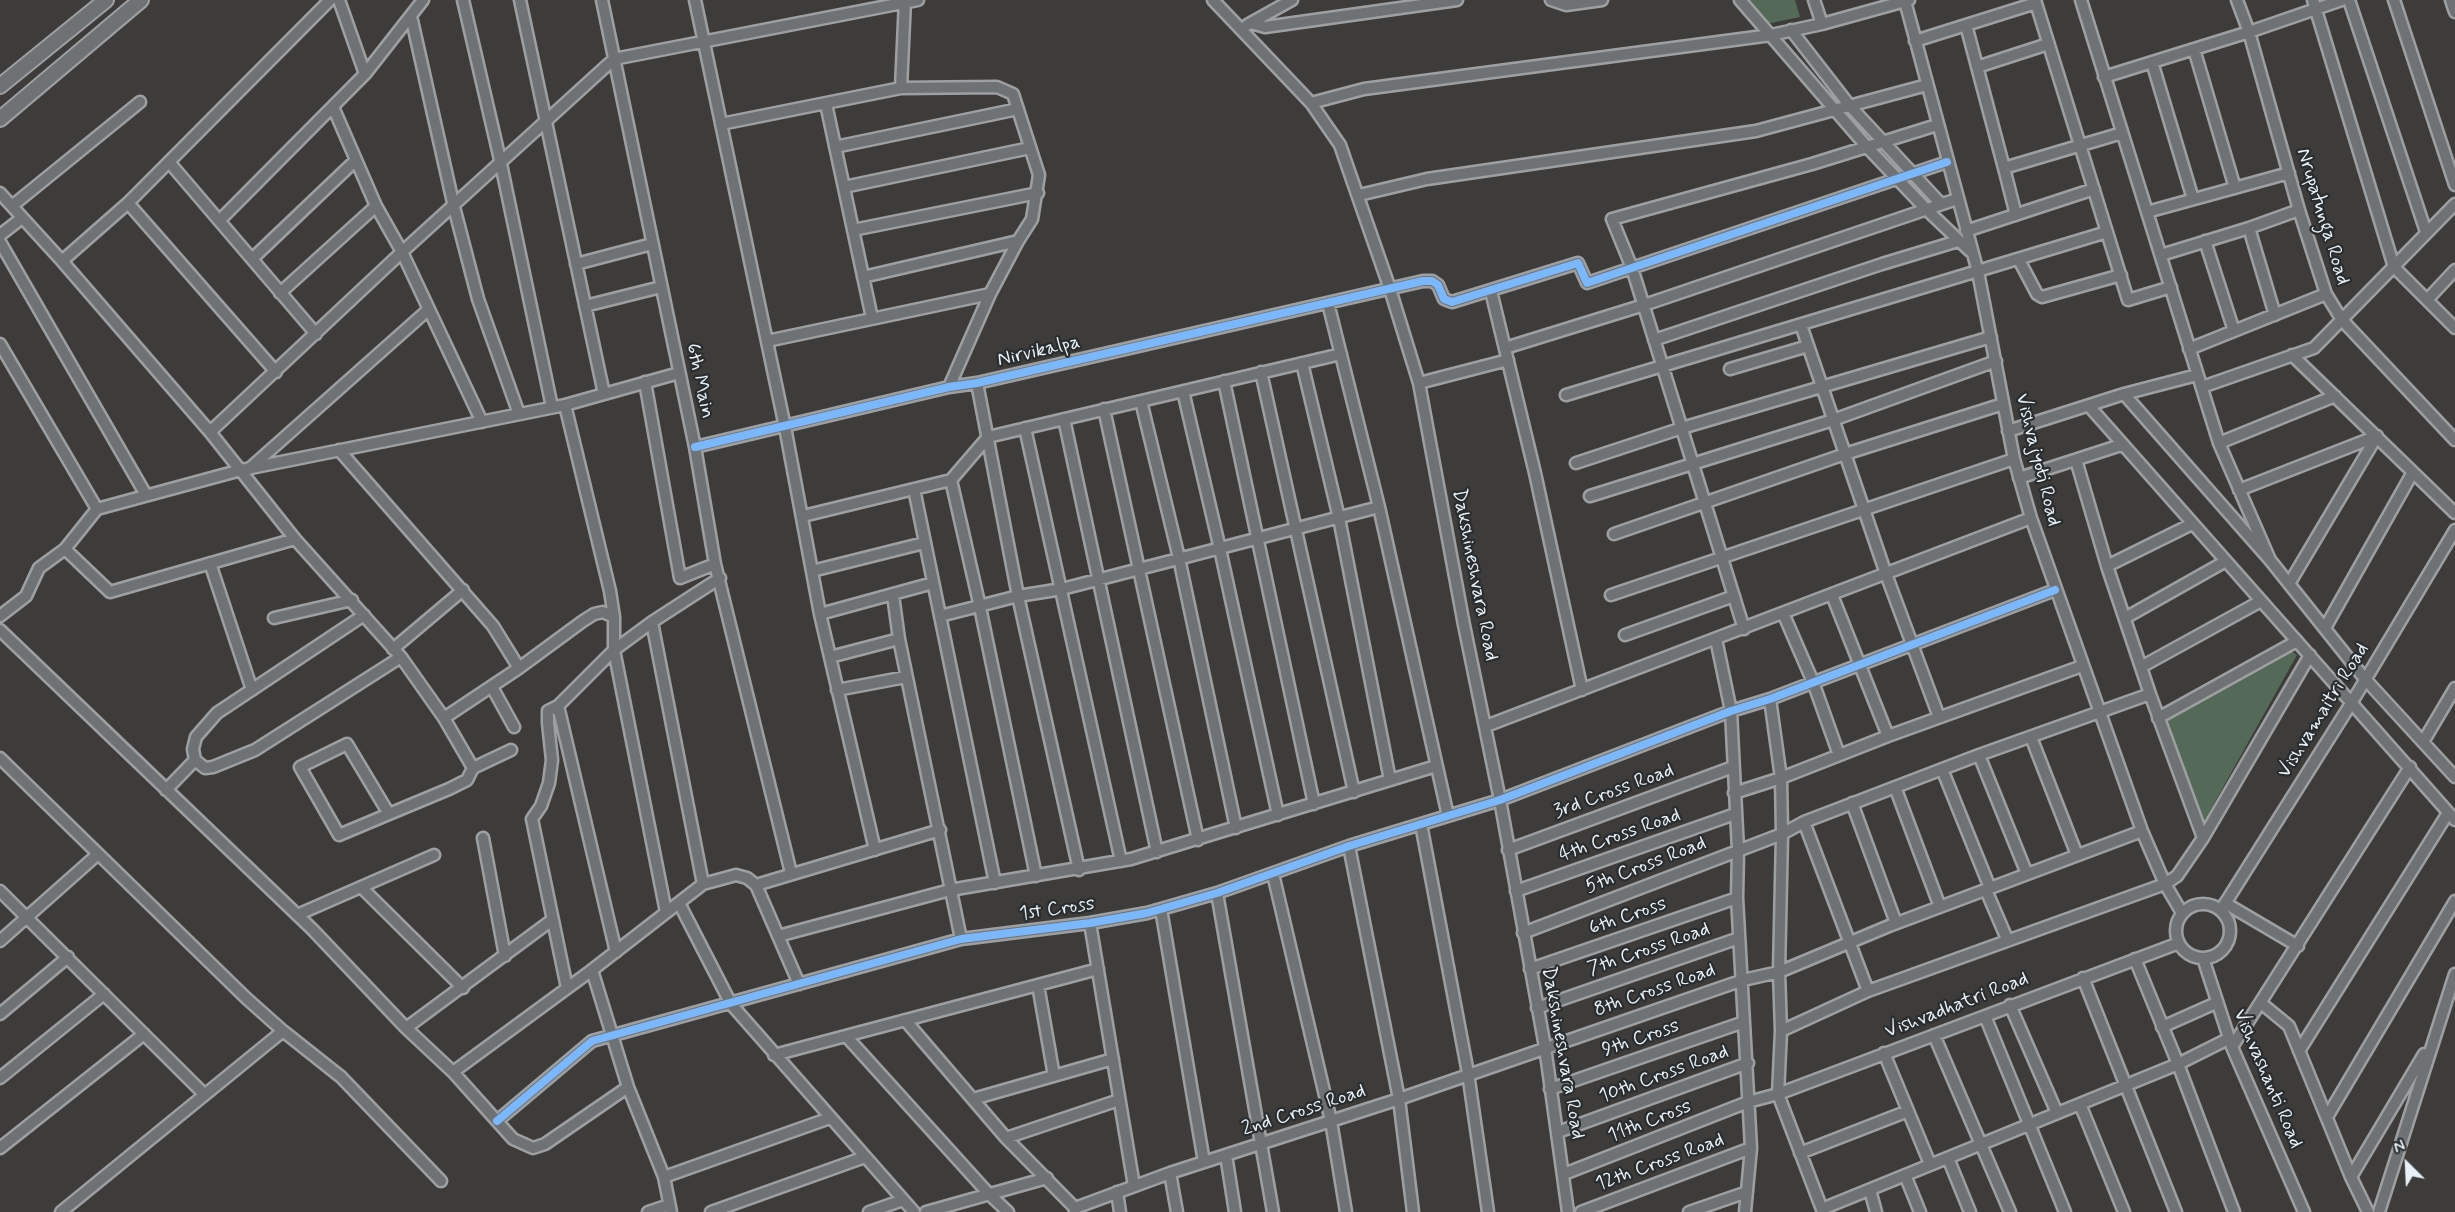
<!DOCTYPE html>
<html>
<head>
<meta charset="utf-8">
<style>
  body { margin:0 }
  #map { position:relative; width:2455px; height:1212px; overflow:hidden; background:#3d3c3a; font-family:Mynerve,sans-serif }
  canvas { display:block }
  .north { position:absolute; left:2377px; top:1134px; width:60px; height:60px; -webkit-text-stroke:4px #2a2d2e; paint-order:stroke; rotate:336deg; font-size:16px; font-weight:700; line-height:24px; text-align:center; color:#e8f1f8 }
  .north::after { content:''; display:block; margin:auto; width:21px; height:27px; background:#e8f1f8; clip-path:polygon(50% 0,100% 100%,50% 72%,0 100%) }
</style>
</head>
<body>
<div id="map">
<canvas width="2455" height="1212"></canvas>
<div class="north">N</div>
</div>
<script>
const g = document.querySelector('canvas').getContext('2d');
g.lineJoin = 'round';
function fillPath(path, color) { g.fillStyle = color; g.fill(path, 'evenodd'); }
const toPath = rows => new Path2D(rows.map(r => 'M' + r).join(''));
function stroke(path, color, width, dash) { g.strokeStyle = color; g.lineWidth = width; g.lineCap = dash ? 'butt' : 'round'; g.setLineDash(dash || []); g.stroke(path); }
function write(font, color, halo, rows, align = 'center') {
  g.font = font + ' Mynerve,sans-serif'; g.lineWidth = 4.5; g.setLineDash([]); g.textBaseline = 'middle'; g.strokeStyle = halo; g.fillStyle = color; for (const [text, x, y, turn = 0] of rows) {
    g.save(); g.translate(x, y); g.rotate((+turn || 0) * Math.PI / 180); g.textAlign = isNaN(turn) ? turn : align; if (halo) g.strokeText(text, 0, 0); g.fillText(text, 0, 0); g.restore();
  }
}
fillPath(toPath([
  [1747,0,1795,0,1800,17,1766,24],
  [2290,650,2297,655,2202,825,2167,720]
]), '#556958');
const minor = toPath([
  [339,0,365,74],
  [463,0,501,164,552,407],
  [520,0,604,394],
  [602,0,695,447,715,564,791,873],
  [695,0,785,427,820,614,875,850],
  [1213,0,1311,103,1340,145,1390,289,1419,383,1464,625,1500,800,1545,1047,1568,1212],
  [1551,0,1566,5,1602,0],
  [1740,0,1867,147,1926,209,1970,251],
  [1814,0,1822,24],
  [2035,0,2128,300,2171,287],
  [2081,0,2219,443,2270,560],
  [2237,0,2249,32,2299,210,2326,294,2342,320,2455,440],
  [2313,0,2394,267,2455,328],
  [2349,0,2426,232],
  [2394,0,2455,185],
  [2451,0,2455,12],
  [1905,1,1978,272,2014,459,2031,518,2142,831,2165,884,2182,913],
  [411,16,454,207,478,299,519,414],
  [1251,23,1265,27,1457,0],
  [1247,25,1292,0],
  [1966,25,2004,168],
  [1791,30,1850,106,1941,204],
  [1915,41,2036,3],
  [2194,49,2235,188],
  [2152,62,2193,199],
  [1977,67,2048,44],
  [2104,77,2249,32,2342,0],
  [901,88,905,0],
  [1311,103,1364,89,1771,35,1822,24,1909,0],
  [826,104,872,318],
  [333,107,376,206,402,252,482,422],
  [721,124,901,88,997,87,1013,94,1039,175,1032,219,1018,241,990,294,949,387],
  [835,147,1018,109],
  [169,162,316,334],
  [844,187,1030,148],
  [0,193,62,261,210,432,295,539,401,657,444,718,473,768,467,780,449,789,389,814,339,835,300,767,347,744,389,814],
  [1359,195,1427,179,1756,131,1927,85],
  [128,203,276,372],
  [12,206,140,102],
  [2147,212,2289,173],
  [2016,215,2004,168,2122,133],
  [220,220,365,74,423,0],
  [2249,228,2275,315],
  [853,230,1038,193],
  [1966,231,2094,189],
  [0,235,22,218],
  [2205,241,2234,331],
  [0,242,146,495],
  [2161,255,2249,228,2299,210],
  [252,259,356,160],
  [2019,260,2037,294,2042,297,2121,275],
  [62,261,128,203,330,0],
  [576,264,652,244],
  [863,277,1018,241],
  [1491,291,1535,473,1582,690],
  [280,293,376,206],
  [2427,300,2455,270],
  [1328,303,1379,507,1448,816],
  [585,306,661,287],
  [1801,325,1886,574,1939,717],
  [1654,340,1882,264,1958,241],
  [767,341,990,294],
  [0,344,97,509],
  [1505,348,1644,305,1957,199],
  [2189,349,2326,294],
  [2292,355,2455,513],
  [1302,363,1339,518,1390,780],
  [1730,369,1808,346],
  [1261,372,1354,792],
  [1224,381,1314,804],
  [645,382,680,578,715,564],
  [977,383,1018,596,1079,870],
  [1419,383,1508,360],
  [2202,387,2314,348,2455,204],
  [1183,391,1220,549,1278,815],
  [2124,394,2270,560,2365,679,2455,777],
  [1566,395,2107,232],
  [1141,401,1179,558,1236,828],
  [565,405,610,591,614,617,614,650,666,912],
  [2089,406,2455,820],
  [1104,409,1198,840],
  [1064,419,1157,852],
  [1025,428,1121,861],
  [2008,431,2124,394,2197,375],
  [210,432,402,252,614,59,918,0],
  [2219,443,2335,396],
  [695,447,949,387,977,383,1423,281,1432,281,1438,285,1444,299,1452,302,1578,263,1587,283,1947,162],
  [339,450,493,626,519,668],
  [2076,460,2107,566,2150,694,2203,838],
  [1576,463,1682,428,1991,337],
  [249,469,429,309],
  [2019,478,2121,445],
  [951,480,980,607,1036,876],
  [914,489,995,883],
  [2239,490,2377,436],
  [1590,496,1833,420,1996,361],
  [803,516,951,480,988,437,1341,354],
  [1614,534,1845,454,2003,404],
  [65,549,110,592,295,539],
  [210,563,252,690],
  [2107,566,2192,524],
  [812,571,924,543],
  [2289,584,2377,436],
  [893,595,899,639,961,939],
  [1611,595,2014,459],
  [1832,595,1888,736],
  [1783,613,1813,682,1839,755],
  [820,614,933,583],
  [364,615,217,713,196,737,193,749,195,760,205,768,213,767,255,750,401,657],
  [0,616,26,596,39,568,65,549,97,509,241,470,565,405,679,373],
  [940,616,1018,596,1062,589,1379,507],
  [274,618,352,600],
  [2125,618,2226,561],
  [652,622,703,884],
  [2325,628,2413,472],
  [1744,629,1632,268,1612,219,1812,164,1937,125],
  [0,630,312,929,406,1028,453,1072,513,1139,533,1148,545,1144,628,1087],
  [1625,635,1734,596],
  [1716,639,1731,711,1738,850,1737,898,1751,1148,1745,1212],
  [393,649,463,590],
  [830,657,899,639],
  [2141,667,2261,601],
  [492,687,514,727],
  [837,690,906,677],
  [1770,699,1781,778,1782,834,1779,972,1781,1031,1778,1094,1823,1212],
  [558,706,548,711,548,723,552,760,549,783,541,806,532,819,567,988],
  [444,718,519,668,583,621,594,614,603,612,614,617],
  [2158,718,2297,641],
  [1486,726,2031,518],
  [2031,737,2077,855],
  [2423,742,2455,688],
  [1979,755,2027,874],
  [0,758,246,998,283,1031,341,1077,441,1181],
  [473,768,511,750],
  [1942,769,1990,888],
  [1895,787,1940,907],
  [166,790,195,760],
  [1734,793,1781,778,1888,736,2082,666],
  [1852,803,1896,923],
  [1804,822,1868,991],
  [1421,824,1468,1073,1488,1212],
  [483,838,505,956],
  [1349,846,1399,1099,1413,1212],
  [1508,850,1733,767],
  [1273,874,1331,1121,1346,1212],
  [756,885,940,830],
  [361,887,463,988],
  [1986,890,2007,939],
  [0,891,204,1094],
  [1516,891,1735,814],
  [1217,893,1273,1212],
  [679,903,731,1004,914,1212],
  [2225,903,2298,946],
  '2176 931a27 27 0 1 1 54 0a27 27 0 1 1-54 0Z',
  [1161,909,1204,1162],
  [2221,910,2352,702,2455,530],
  [297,915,434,855],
  [1090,923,1134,1186],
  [1523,933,1782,834,1804,822,1979,755,2150,694],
  [778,936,950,890,1131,859,1436,766],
  [0,941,98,854],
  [616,952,558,706,614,650,652,622,720,578],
  [2203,958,2232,1047,2304,1212],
  [2135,959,2178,1064,2234,1212],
  [1530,969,1737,898],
  [592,970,628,1087,664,1177,671,1212],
  [2083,978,2176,1212],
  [1038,985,1054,1076],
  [2261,1003,2289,1026,2351,1177,2368,1212],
  [2010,1005,2057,1113],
  [1537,1008,1739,938],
  [0,1014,68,957],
  [1985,1016,2065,1212],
  [905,1020,1006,1138,1075,1208,1075,1212],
  [2162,1027,2216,1003],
  [406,1028,552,920],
  [1781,1031,1868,991,2165,884,2177,876,2203,838,2310,655],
  [1934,1035,2010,1212],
  [846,1036,988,1193,1008,1212],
  [2232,1047,2410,767],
  [2299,1051,2448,813],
  [1884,1053,1930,1164],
  [774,1055,1098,969],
  [453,1072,592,970,703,884,736,875,747,878,756,885,799,984],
  [0,1078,104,994],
  [1550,1089,1744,1022],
  [973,1099,1113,1059],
  [2080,1104,2124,1212],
  [2327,1117,2455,901],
  [497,1121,592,1041,961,939,1090,923,1147,913,1217,893,1349,846,1500,800,1731,711,1770,699,2055,590],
  [1558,1132,1748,1063],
  [1006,1138,1119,1100],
  [0,1148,144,1034],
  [1800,1153,1908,1111],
  [1226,1155,1235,1212],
  [1948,1158,1970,1212],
  [1170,1173,1177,1212],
  [1564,1174,1748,1102,1778,1094,2179,943],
  [1905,1175,1920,1212],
  [664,1177,830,1118],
  [2351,1177,2424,1054],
  [1870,1190,1876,1212],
  [1117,1192,1120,1212],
  [1075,1208,1170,1173,1399,1099,1743,980,1779,972,1889,926,2142,831],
  [1822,1209,2178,1064,2228,1039],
  [61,1212,283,1031],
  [648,1212,669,1205],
  [711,1212,865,1157],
  [869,1212,903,1200],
  [926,1212,1047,1178],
  [1581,1212,1751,1148],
  [1689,1212,1747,1192],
  [2379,1212,2455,974]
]);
const major = toPath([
  [0,86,106,0],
  [0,119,141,0]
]);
stroke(minor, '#9e9fa0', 15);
stroke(major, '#9e9fa0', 18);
stroke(minor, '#6f7275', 10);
stroke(major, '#6f7275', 14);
stroke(toPath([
  [695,447,949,387,977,383,1423,281,1432,281,1438,285,1444,299,1452,302,1578,263,1587,283,1947,162],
  [497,1121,592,1041,961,939,1090,923,1147,913,1217,893,1349,846,1500,800,1731,711,1770,699,2055,590]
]), '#7ab7fb', 8);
write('20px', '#e8f1f8', '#2a2d2e', [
  ["Nrupatunga Road",2322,217,73],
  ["Nirvikalpa",1039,352,-13],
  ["6th Main",699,381,78],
  ["Vishvajyoti Road",2037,460,76],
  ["Dakshineshvara Road",1474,575,79],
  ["Vishvamaitri Road",2324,711,-58],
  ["3rd Cross Road",1614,792,-20],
  ["4th Cross Road",1620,836,-19],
  ["5th Cross Road",1646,866,-21],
  ["1st Cross",1057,910,-8],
  ["6th Cross",1628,917,-19],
  ["7th Cross Road",1649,950,-19],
  ["8th Cross Road",1655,991,-19],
  ["Vishvadhatri Road",1957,1006,-21],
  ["9th Cross",1641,1039,-19],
  ["Dakshineshvara Road",1562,1053,80],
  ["10th Cross Road",1664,1075,-20],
  ["Vishvashanti Road",2267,1079,67],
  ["2nd Cross Road",1304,1111,-18],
  ["11th Cross",1650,1122,-21],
  ["12th Cross Road",1660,1163,-20]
]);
</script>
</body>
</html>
